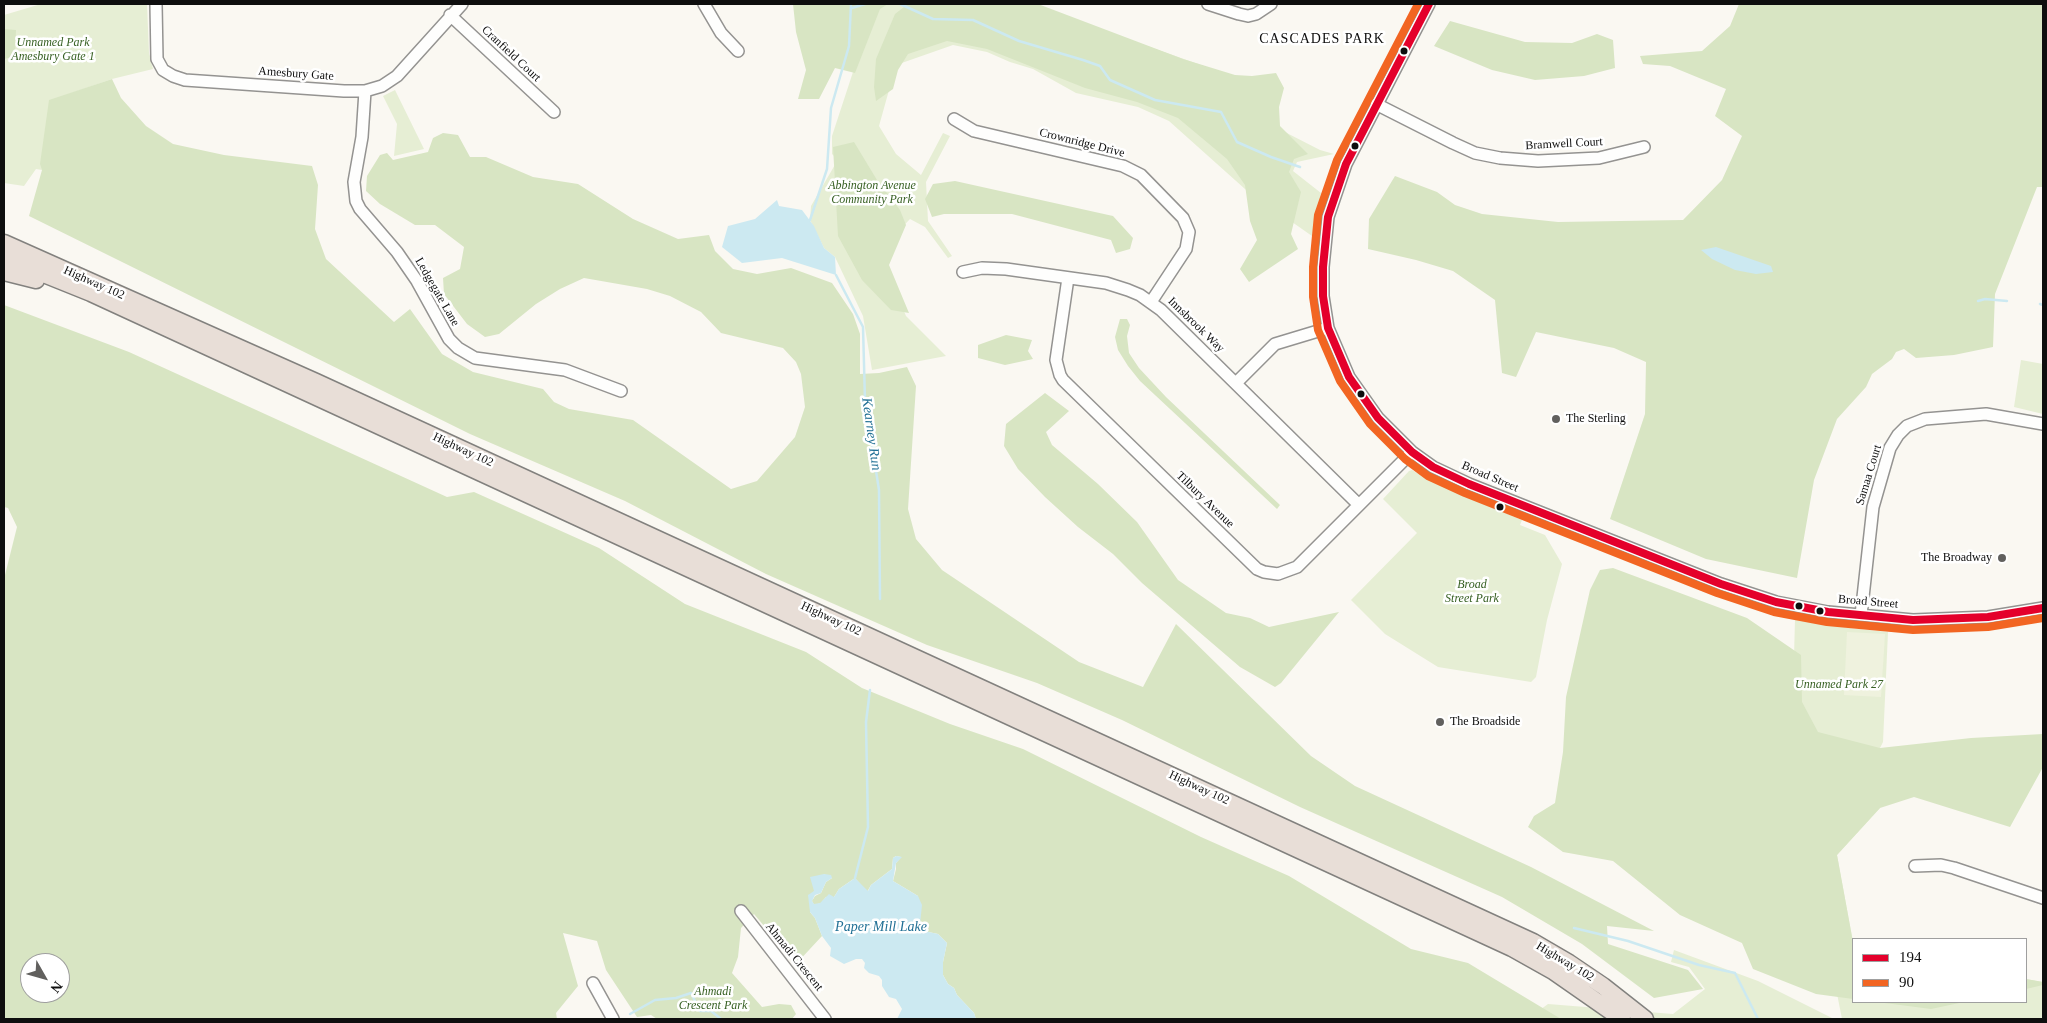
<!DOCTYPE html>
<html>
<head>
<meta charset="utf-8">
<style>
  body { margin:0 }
  #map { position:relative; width:2047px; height:1023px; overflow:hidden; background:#faf8f2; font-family:"Times New Roman",serif }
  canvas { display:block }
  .frame { position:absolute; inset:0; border:5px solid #0e0e0e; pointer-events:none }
  .legend { position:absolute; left:1852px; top:938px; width:175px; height:65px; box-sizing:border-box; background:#fff; border:1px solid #9f9f9f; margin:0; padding:6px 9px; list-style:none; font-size:15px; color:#0e0e0e }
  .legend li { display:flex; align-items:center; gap:10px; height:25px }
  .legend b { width:25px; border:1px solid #9f9f9f }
  .north { position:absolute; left:20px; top:953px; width:50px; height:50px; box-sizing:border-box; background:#fff; border:1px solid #9f9f9f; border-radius:50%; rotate:128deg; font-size:14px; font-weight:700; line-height:20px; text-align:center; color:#0e0e0e }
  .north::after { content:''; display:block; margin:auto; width:18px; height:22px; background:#61605e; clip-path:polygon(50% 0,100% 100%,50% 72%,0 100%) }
</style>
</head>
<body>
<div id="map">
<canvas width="2047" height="1023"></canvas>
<div class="frame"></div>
<ul class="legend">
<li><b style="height:6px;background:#e4002b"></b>194</li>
<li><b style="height:6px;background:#f26522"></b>90</li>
</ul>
<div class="north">N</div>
</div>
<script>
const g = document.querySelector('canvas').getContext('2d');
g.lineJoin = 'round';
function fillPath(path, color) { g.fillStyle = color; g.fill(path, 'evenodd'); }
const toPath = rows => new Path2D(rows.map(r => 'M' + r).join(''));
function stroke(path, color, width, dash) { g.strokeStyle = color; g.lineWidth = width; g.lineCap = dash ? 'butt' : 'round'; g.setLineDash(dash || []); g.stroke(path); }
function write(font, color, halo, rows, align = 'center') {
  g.font = font + ' "Times New Roman",serif'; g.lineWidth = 5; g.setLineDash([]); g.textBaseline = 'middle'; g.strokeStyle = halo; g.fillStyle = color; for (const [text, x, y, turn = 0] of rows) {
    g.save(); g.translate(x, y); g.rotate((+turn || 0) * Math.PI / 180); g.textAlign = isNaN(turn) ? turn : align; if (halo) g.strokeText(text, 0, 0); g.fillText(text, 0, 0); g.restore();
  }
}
fillPath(toPath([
  [41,4,147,4,149,53,153,69,112,79,66,95,42,170,36,169,24,186,4,183,4,15],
  [862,4,1029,4,1229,75,1277,128,1320,150,1334,154,1297,162,1293,171,1321,193,1312,236,1245,189,1169,121,1138,107,1076,93,1033,69,1010,62,987,52,953,45,896,65,879,126,896,154,921,175,943,133,950,136,926,182,928,221,952,256,948,258,925,227,910,219,879,252,906,316,946,356,872,370,863,316,835,257,824,248,810,220,811,206,836,163,836,158,832,154,832,136,853,72],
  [395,90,424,149,394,156,397,124,383,96],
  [2021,360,2043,364,2043,414,2014,407],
  [1412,470,1417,473,1418,472,1455,492,1522,520,1520,525,1545,535,1562,564,1547,620,1536,677,1531,682,1438,667,1385,634,1351,600,1417,533,1383,499,1409,471],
  [1795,619,1850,628,1888,632,1883,742,1880,748,1880,808,1837,855,1853,942,1853,1002,2026,1002,2026,979,2043,982,2043,1019,1842,1019,1808,847,1793,695],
  [1674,950,1758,981,1834,1019,1531,1019,1533,1015,1548,1004,1673,1014,1705,989,1689,967,1671,962]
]), '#e6eed4');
fillPath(toPath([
  [793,4,888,4,880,9,855,73,835,68,819,99,798,99,806,70,796,32],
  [908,4,1038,4,1183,59,1235,75,1252,76,1276,73,1284,88,1279,107,1280,126,1308,154,1294,159,1289,172,1301,192,1291,234,1298,249,1249,282,1240,269,1257,240,1250,221,1245,185,1227,159,1178,118,1137,102,1085,88,987,49,947,41,908,54,898,70,893,89,876,101,874,87,876,59,895,14],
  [1739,4,2043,4,2043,187,2037,187,1995,294,1993,347,1954,355,1916,358,1904,349,1896,352,1892,359,1872,374,1866,387,1837,419,1814,480,1797,578,1706,559,1610,519,1645,414,1646,362,1614,348,1536,332,1516,377,1502,373,1495,300,1453,271,1416,260,1368,249,1369,219,1395,176,1437,192,1455,205,1482,214,1558,222,1683,220,1722,180,1742,136,1715,116,1726,89,1670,66,1643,64,1640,56,1702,51,1730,26],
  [1450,21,1525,42,1572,43,1597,34,1613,40,1615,68,1584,76,1535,80,1492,70,1434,46],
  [4,29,16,30,15,56,4,59],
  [112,79,121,98,146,126,173,144,224,155,312,166,318,185,315,229,326,259,394,322,410,309,442,354,473,372,543,389,554,402,569,409,633,420,731,489,757,481,795,437,805,407,801,374,796,362,783,348,721,333,701,312,670,296,647,289,584,278,560,289,536,304,499,334,485,337,467,324,444,294,443,278,460,269,464,247,435,225,415,225,380,204,366,191,367,176,380,155,387,153,393,160,428,152,433,138,443,133,458,135,470,157,486,157,533,177,578,184,633,219,678,239,709,235,715,251,733,269,757,274,791,268,832,283,853,314,860,334,860,374,879,373,907,367,916,386,908,509,916,539,942,570,1079,662,1143,687,1176,624,1311,756,1355,786,1531,867,1654,931,1607,926,1608,944,1688,970,1703,989,1654,998,1582,944,1502,897,1300,807,1122,720,1037,683,927,645,766,574,625,501,470,434,29,216,42,170,40,164,49,100],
  [854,142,877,180,900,210,906,225,889,265,909,313,891,310,862,280,838,236,833,147],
  [955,181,1113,216,1133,238,1130,249,1116,253,1111,240,1012,214,944,214,932,217,925,199,933,184],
  [4,305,129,352,447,497,474,492,599,548,685,604,806,652,862,688,950,724,1023,749,1201,837,1289,876,1411,949,1468,963,1561,1019,976,1019,974,1013,957,995,954,988,948,984,943,975,943,962,947,943,938,934,924,931,920,924,918,896,893,881,896,869,896,863,901,857,896,856,893,858,892,869,871,885,867,892,855,878,839,889,834,897,826,897,821,903,814,905,812,901,815,896,821,893,826,882,832,878,824,874,814,891,810,912,815,918,822,936,796,964,754,914,741,928,738,957,732,973,762,1007,779,1004,791,1005,796,1014,792,1019,657,1019,651,1015,637,1017,606,970,597,941,563,933,578,986,556,1013,557,1019,4,1019,4,579,17,527,8,508,4,507],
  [30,963,60,963,60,993,30,993],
  [1120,319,1127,319,1130,325,1127,336,1129,353,1139,368,1166,397,1280,505,1277,509,1140,381,1128,366,1118,350,1115,337],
  [1006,335,1032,340,1028,351,1033,359,1005,365,978,358,978,345],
  [1045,393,1069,411,1046,432,1052,445,1098,484,1137,522,1178,580,1226,613,1250,618,1269,627,1339,612,1281,683,1275,687,1240,667,1142,583,1113,554,1078,527,1045,497,1018,469,1004,446,1006,424],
  [1613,568,1747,618,1801,655,1802,702,1818,732,1880,748,1971,738,2043,734,2043,767,2010,827,1914,797,1880,808,1837,855,1853,942,1853,999,1816,994,1753,969,1742,943,1680,915,1613,861,1563,852,1528,827,1534,816,1555,803,1563,752,1566,697,1590,590,1600,570],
  [2026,979,2043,982,2043,985,2026,989],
  [1877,1002,1964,1002,1931,1009]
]), '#d8e5c3');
fillPath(toPath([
  [1847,632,1885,634,1881,697,1844,695]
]), '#eff2de');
fillPath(toPath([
  [777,200,779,206,802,210,814,226,824,248,835,257,836,275,782,258,742,263,722,247,728,226,755,219],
  [1716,247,1771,266,1773,272,1756,274,1735,270,1712,259,1701,250],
  [896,856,902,857,896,863,893,881,918,896,922,905,920,924,924,931,938,934,947,943,943,962,943,975,948,984,954,988,957,995,974,1013,976,1019,897,1019,902,1009,896,999,889,997,882,986,882,980,879,976,869,973,864,968,865,963,862,959,856,959,844,964,830,956,831,948,822,936,815,918,810,912,808,895,814,891,810,877,824,874,831,875,832,878,826,882,821,893,815,895,812,901,814,904,820,903,829,894,834,897,839,889,855,878,868,891,871,885,892,869,893,858]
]), '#cce9f1');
stroke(toPath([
  [900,4,933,19,973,20,1019,41,1083,60,1100,66,1110,80,1155,100,1221,112,1237,142,1271,157,1300,167],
  [852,8,865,4],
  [810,220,827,169,831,108,849,46,851,4],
  [836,275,863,327,865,401,879,490,880,599],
  [1978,301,1985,299,2007,301],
  [2040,304,2043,305],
  [855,878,868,827,866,722,870,690],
  [1574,928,1628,941,1699,965,1735,973,1758,1019],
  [630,1014,655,1000,676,998,691,993,700,1011,711,1011,721,1019]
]), '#cce9f1', 2.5);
const minor = toPath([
  [156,4,157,59,163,70,173,76,185,80,344,91,365,91,382,86,397,76,462,4],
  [704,4,721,33,738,51],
  [1208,4,1239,14,1248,16,1256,14,1271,4],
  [1429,4,1346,164,1328,217,1323,267,1323,296,1328,328,1349,377,1378,418,1412,452,1433,467,1469,484,1721,584,1776,602,1828,612,1913,620,1988,617,2043,608],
  [450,15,554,112],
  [365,91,362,137,354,182,356,201,360,209,397,252,417,281,449,339,458,348,475,358,565,370,621,391],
  [1376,104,1453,143,1475,153,1500,158,1538,161,1599,158,1644,147],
  [954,119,974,131,1123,166,1141,175,1183,218,1189,232,1186,249,1151,302],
  [963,272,982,268,1006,269,1106,283,1128,290,1140,295,1161,310,1359,505],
  [1068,278,1056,360,1060,375,1063,380,1257,569,1264,572,1278,574,1297,567,1412,452],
  [1236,383,1275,344,1328,328],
  [1861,615,1873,507,1890,448,1898,435,1907,426,1925,419,1986,414,2043,424],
  [1915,866,1941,865,1954,868,2043,898],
  [741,911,825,1019],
  [593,983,613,1019]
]);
const highway = toPath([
  [4,243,316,382,1496,925,1533,942,1569,963,1603,986,1645,1019],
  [4,258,91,293,1512,948,1553,971,1622,1019],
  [4,272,36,280]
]);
stroke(minor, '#949391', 14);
stroke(highway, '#82817e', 19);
stroke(minor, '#fefefd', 11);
stroke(highway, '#e8ded7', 16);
stroke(toPath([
  [1429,4,1346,164,1328,217,1323,267,1323,296,1328,328,1349,377,1378,418,1412,452,1433,467,1469,484,1721,584,1776,602,1828,612,1913,620,1988,617,2043,608]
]), '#e4002b', 8);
stroke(toPath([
  [1418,4,1337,160,1318,215,1313,267,1313,297,1318,330,1340,381,1370,424,1405,459,1428,476,1465,493,1717,593,1774,612,1827,622,1913,630,1988,627,2043,618]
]), '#f26522', 8);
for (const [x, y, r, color] of [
  [1404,51,4.5,"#0e0e0e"],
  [1355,146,4.5,"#0e0e0e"],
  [1361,394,4.5,"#0e0e0e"],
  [1556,419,5,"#61605e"],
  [1500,507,4.5,"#0e0e0e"],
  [2002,558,5,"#61605e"],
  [1799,606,4.5,"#0e0e0e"],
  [1820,611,4.5,"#0e0e0e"],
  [1440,722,5,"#61605e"]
]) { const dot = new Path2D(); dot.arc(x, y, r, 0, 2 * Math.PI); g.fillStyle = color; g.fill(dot); stroke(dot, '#fff', 2); }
write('italic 12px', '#376023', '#fff', [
  ["Unnamed Park",53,43],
  ["Amesbury Gate 1",53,57],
  ["Abbington Avenue",872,186],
  ["Community Park",872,200],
  ["Broad",1472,585],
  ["Street Park",1472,599],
  ["Unnamed Park 27",1839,685],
  ["Ahmadi",713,992],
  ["Crescent Park",713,1006]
]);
write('12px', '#0e0e0e', '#fff', [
  ["Cranfield Court",511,54,43],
  ["Amesbury Gate",296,74,4],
  ["Crownridge Drive",1082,143,14],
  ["Bramwell Court",1564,144,-3],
  ["Highway 102",94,283,24],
  ["Ledgegate Lane",437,292,60],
  ["Innsbrook Way",1196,325,44],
  ["Highway 102",463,450,25],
  ["Samaa Court",1869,475,-73],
  ["Broad Street",1490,477,23],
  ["Tilbury Avenue",1205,500,44],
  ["Broad Street",1868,602,5],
  ["Highway 102",831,619,25],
  ["Highway 102",1199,788,25],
  ["Ahmadi Crescent",794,957,51],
  ["Highway 102",1565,962,31]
]);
write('12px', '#0e0e0e', '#fff', [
  ["The Sterling",1566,419],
  ["The Broadway",1992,558,"right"],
  ["The Broadside",1450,722]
], 'left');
g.letterSpacing = '1px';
write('14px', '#0e0e0e', '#fff', [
  ["CASCADES PARK",1322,39]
]);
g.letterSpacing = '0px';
write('italic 14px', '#217095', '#fff', [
  ["Kearney Run",871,434,82],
  ["Paper Mill Lake",881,927]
]);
</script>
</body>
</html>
